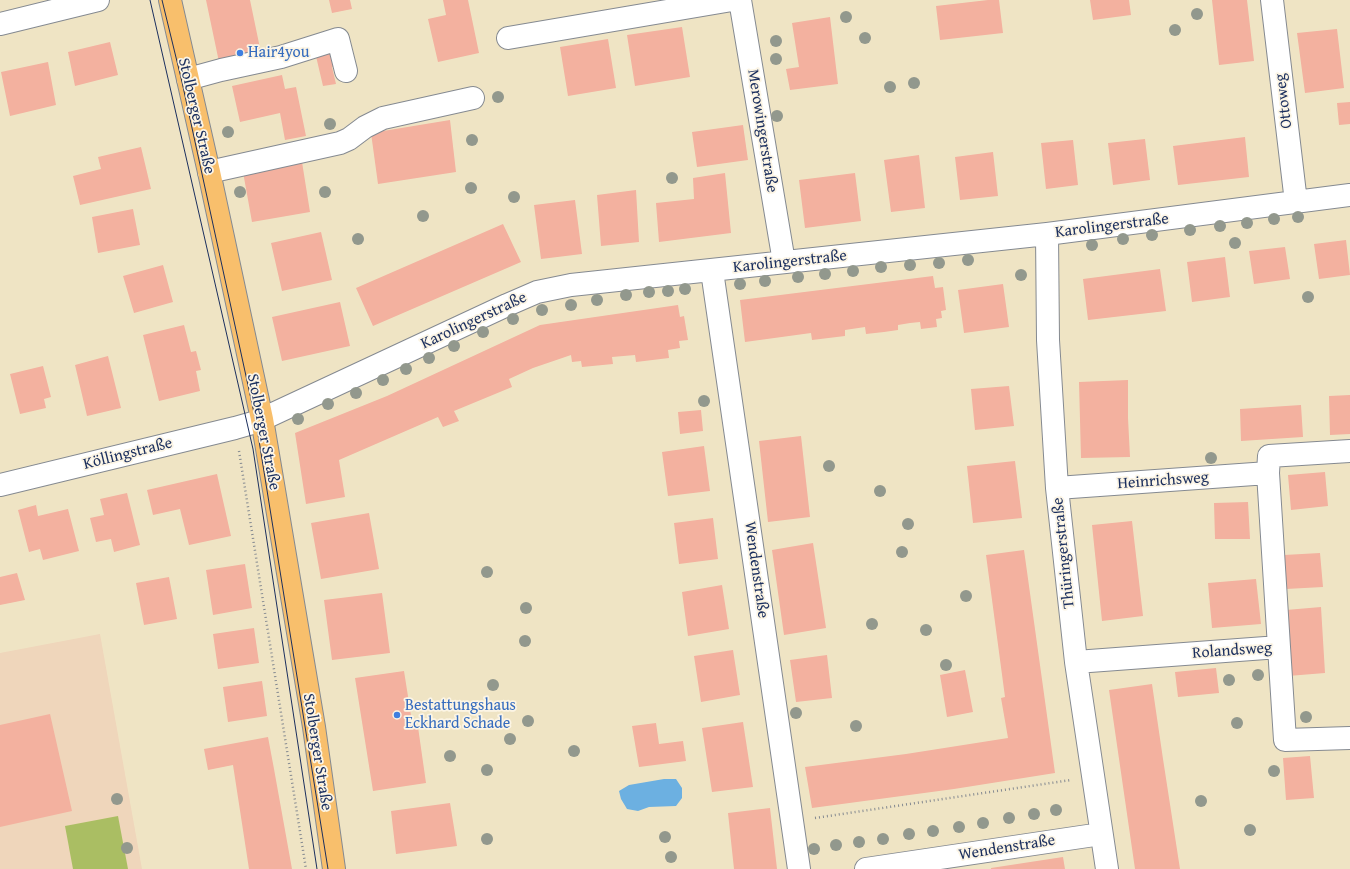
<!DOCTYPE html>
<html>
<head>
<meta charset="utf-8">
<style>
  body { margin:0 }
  canvas { display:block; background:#efe4c4 }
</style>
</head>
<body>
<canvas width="1350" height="869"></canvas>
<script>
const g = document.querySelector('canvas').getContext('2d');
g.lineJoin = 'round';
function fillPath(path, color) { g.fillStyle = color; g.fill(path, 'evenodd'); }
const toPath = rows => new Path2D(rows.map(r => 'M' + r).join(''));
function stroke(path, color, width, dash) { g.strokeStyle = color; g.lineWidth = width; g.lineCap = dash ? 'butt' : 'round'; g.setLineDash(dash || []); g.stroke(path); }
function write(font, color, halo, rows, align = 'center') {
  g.font = font + ' "Gentium Book Plus",serif'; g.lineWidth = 3.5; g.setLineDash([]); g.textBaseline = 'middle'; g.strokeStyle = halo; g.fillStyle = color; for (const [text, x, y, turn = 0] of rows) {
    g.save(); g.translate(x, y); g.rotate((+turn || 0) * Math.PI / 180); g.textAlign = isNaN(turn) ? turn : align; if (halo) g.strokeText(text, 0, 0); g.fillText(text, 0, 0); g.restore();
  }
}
fillPath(toPath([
  [100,634,142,869,0,869,0,653]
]), '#efd6bb');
fillPath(toPath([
  [118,816,128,869,73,869,65,826]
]), '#aabe63');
fillPath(toPath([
  [664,779,676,779,682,788,682,798,676,806,649,807,638,811,627,809,621,799,619,791,629,785]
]), '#6cb0e1');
fillPath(toPath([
  [206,0,250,0,261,53,219,62],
  [329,0,350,0,352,9,332,13],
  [443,0,468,0,479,53,438,62,428,19,446,15],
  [988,0,999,0,1003,33,940,40,936,6],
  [1090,0,1129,0,1131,15,1093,20],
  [1212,0,1247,0,1254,61,1219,65],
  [830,17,838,84,790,90,786,69,799,67,792,23],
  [682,27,690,77,635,86,627,35],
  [1337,29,1344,88,1305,93,1297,33],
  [608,39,616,88,568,96,560,47],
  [110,42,118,75,75,86,68,52],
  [331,48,335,66,332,67,336,84,323,86,315,52],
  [48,62,56,105,10,116,1,72],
  [282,75,285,89,296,87,306,136,285,140,280,113,240,122,232,86],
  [1350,102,1350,124,1339,125,1337,103],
  [450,120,456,172,378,184,371,133],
  [743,125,748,160,697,167,692,132],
  [1245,137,1249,177,1178,185,1173,146],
  [1145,139,1150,180,1113,185,1108,143],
  [1073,140,1078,185,1046,189,1041,143],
  [141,147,151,189,80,205,73,176,101,169,98,157],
  [993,152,998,196,960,200,955,157],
  [919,155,925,208,891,212,884,160],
  [302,162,310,212,252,222,243,172],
  [725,173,731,233,659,242,656,203,694,199,693,178],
  [855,173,861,221,805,228,799,180],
  [636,190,639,242,601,246,597,195],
  [575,200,582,254,541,259,534,205],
  [133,209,140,245,98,253,92,217],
  [503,224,521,262,373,326,356,288],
  [321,232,332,280,282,291,271,243],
  [1346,240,1350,275,1319,279,1314,244],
  [1285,247,1290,279,1254,284,1249,251],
  [1225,257,1230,297,1192,302,1187,262],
  [163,265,173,302,134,313,123,276],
  [1160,269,1166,311,1088,320,1083,279],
  [933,276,935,288,943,287,946,310,941,311,942,318,936,319,937,327,921,329,920,322,910,323,898,325,898,330,884,332,866,334,865,327,845,330,845,336,812,340,811,333,745,342,740,300],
  [1003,284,1009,327,964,333,958,290],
  [340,302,350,346,282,361,272,317],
  [678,305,680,317,684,316,688,340,679,341,680,348,668,350,669,358,636,362,635,355,612,357,613,364,582,367,581,361,572,362,571,355,533,368,509,379,512,387,454,411,459,421,443,427,438,417,339,460,345,497,306,504,295,433,387,396,540,325],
  [184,325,191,352,196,351,201,370,196,371,200,391,159,401,143,335],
  [108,356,121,408,87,416,75,365],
  [43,366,51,397,44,399,46,408,20,414,10,374],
  [1128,380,1128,418,1130,457,1081,458,1079,382],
  [1009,386,1014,426,975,430,971,389],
  [1350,395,1350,434,1330,435,1329,396],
  [1301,405,1303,437,1241,441,1240,409],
  [701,410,703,431,680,434,678,412],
  [801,436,810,517,768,522,759,441],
  [704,446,710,491,668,496,662,452],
  [1015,461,1022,518,973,523,967,466],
  [1325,472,1328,506,1291,510,1288,475],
  [217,474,231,536,189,545,180,509,153,515,147,490],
  [127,493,140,545,114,552,111,539,96,542,90,518,104,515,100,499],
  [1248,502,1250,539,1215,539,1214,503],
  [36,505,38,516,68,509,79,551,43,560,40,549,29,552,18,510],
  [369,513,379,569,321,579,311,523],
  [713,518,718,559,679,564,674,523],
  [1132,521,1143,616,1102,621,1092,525],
  [813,543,826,628,784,635,772,550],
  [1024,550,1055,773,954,789,812,808,805,767,906,754,1008,738,1001,698,1005,697,986,555],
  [1320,553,1323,587,1286,589,1284,555],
  [245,564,252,608,213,615,206,570],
  [17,573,25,600,0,605,0,577],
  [169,577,177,619,144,625,136,583],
  [1256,579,1261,624,1212,628,1208,583],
  [722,585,729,629,688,636,682,592],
  [382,593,390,653,332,660,324,600],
  [1321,607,1325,673,1288,676,1286,610],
  [254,628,259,663,218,669,213,634],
  [733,650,740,695,701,702,694,656],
  [827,655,832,698,796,702,790,660],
  [1216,668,1219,693,1178,697,1175,672],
  [965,670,973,712,947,717,940,675],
  [404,671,413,728,418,727,426,783,373,791,355,678],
  [262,681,267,716,228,722,223,687],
  [1152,684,1163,759,1180,869,1135,869,1109,690],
  [50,714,72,811,0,827,0,725],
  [743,722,753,787,712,792,702,728],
  [656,723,659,744,683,741,686,761,639,767,632,726],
  [268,737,274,769,292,869,249,869,233,765,208,770,204,749],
  [1310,756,1314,798,1286,800,1283,758],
  [450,803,457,846,396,854,391,811],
  [770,808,777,869,734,869,728,813],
  [1063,857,1065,869,991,869,991,868]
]), '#f3b19f');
const minor = toPath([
  [740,0,784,262],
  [1272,0,1296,202],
  [0,24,98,0],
  [508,38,732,0],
  [188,79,221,70,281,57,338,39,346,71],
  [209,172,340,143,349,139,365,127,383,118,473,98],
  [1047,234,1048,340,1057,488,1076,662,1107,869],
  [712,271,799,869],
  [1268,473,1279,647],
  [0,485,235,428,256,422,507,305,537,292,571,285,1047,234,1350,195],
  [1057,488,1268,473,1269,456,1350,451],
  [1076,662,1279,647,1285,740,1350,738],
  [866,869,1101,834]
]);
const major = toPath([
  [170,0,209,172,262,419,314,727,334,869]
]);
stroke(minor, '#858a91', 24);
stroke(major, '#858a91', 24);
stroke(toPath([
  [239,451,306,869],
  [815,818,1071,780]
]), '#858a91', 2.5, [1, 3]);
stroke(minor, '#fff', 22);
stroke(major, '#f8bf6c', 22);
stroke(toPath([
  [150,0,253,449,317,869],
  [162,0,182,82,256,422,328,869]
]), '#1b2f5e', 1);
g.fillStyle = '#92988d';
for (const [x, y] of [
  [1197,14],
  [846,17],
  [1175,30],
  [865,38],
  [776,41],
  [776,59],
  [914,83],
  [890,87],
  [498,97],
  [777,116],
  [330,124],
  [228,132],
  [472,140],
  [672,178],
  [471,188],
  [240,192],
  [325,192],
  [514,197],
  [423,216],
  [1298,217],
  [1274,219],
  [1247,223],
  [1220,226],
  [1190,230],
  [1152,235],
  [358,239],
  [1123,239],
  [1235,243],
  [1092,245],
  [968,260],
  [939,263],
  [910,265],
  [881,267],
  [853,271],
  [825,274],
  [1021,275],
  [798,277],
  [765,281],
  [740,284],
  [685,289],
  [668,291],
  [649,292],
  [626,295],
  [1308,297],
  [597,300],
  [571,305],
  [542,310],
  [513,319],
  [483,332],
  [454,346],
  [429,358],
  [406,369],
  [383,380],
  [356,393],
  [704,401],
  [328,404],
  [298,419],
  [1211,458],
  [829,466],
  [880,491],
  [908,524],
  [902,552],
  [487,572],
  [966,596],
  [526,608],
  [872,624],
  [926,630],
  [525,641],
  [946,665],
  [1258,675],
  [1229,680],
  [493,685],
  [796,713],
  [1306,717],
  [528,721],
  [1237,723],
  [856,726],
  [510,739],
  [574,751],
  [450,756],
  [487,770],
  [1274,771],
  [117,799],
  [1201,801],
  [1056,810],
  [1034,814],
  [1009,818],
  [983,823],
  [959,827],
  [1250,830],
  [933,831],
  [909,834],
  [665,837],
  [487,839],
  [883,839],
  [859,842],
  [836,845],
  [127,848],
  [814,849],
  [671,857]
]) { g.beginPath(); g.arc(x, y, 6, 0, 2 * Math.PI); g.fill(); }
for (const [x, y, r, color] of [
  [240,53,4,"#3f7fe0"],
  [397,715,4,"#3f7fe0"]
]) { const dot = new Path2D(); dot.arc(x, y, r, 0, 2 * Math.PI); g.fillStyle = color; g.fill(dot); stroke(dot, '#fcf5e5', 1.5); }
write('16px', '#366cbe', '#fcf5e5', [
  ["Hair4you",248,53],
  ["Bestattungshaus",405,706],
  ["Eckhard Schade",405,724]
], 'left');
write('16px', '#1b2f5e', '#fcf5e5', [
  ["Ottoweg",1284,101,-97],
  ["Stolberger Straße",196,116,77],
  ["Merowingerstraße",762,131,81],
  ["Karolingerstraße",1112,226,-7],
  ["Karolingerstraße",790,262,-6],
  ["Karolingerstraße",474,321,-25],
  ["Stolberger Straße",263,432,79],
  ["Köllingstraße",128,454,-14],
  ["Heinrichsweg",1163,481,-4],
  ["Thüringerstraße",1064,553,-96],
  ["Wendenstraße",756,570,82],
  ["Rolandsweg",1232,651,-4],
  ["Stolberger Straße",317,752,81],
  ["Wendenstraße",1007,848,-9]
]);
</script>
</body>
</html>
